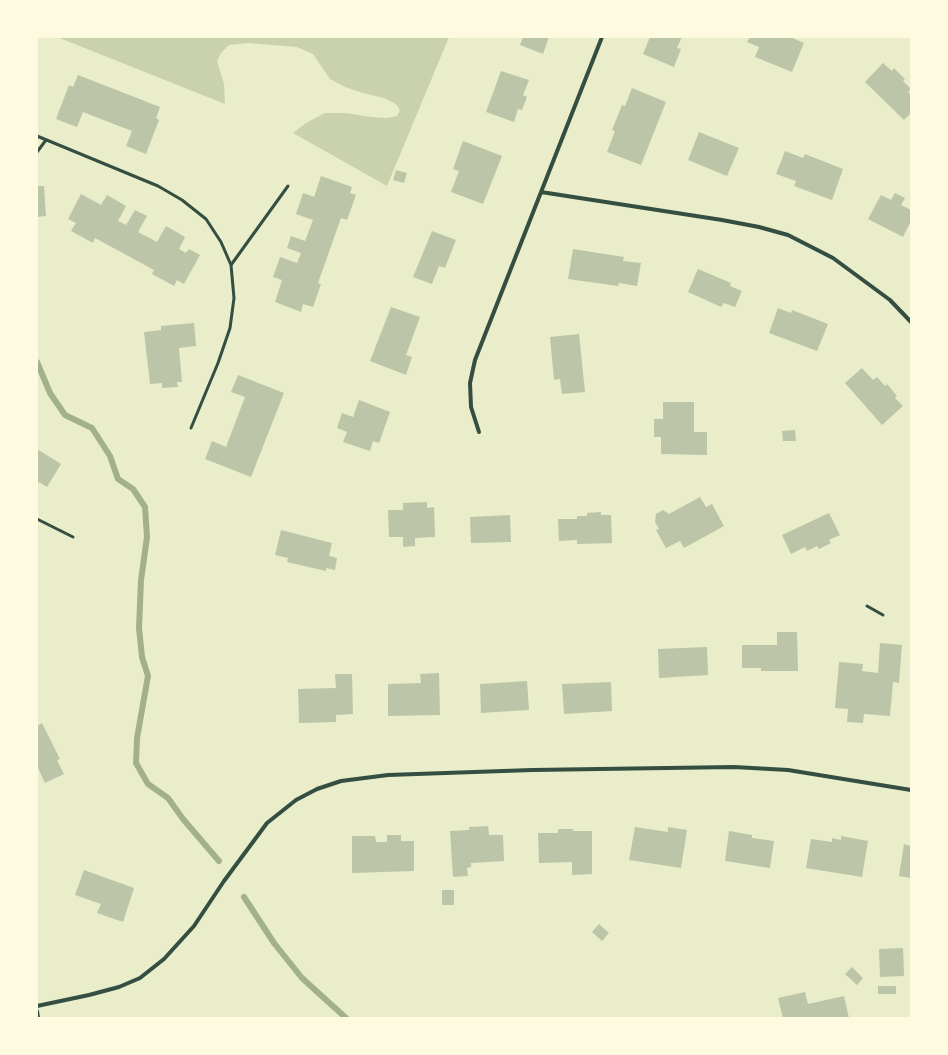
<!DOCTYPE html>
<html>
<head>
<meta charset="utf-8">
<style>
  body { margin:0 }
  #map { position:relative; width:948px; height:1055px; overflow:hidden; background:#e9edc9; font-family:Signika,sans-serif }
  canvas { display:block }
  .frame { position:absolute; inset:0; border:38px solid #fefae0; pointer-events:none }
</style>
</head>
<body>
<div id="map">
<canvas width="948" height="1055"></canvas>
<div class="frame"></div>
</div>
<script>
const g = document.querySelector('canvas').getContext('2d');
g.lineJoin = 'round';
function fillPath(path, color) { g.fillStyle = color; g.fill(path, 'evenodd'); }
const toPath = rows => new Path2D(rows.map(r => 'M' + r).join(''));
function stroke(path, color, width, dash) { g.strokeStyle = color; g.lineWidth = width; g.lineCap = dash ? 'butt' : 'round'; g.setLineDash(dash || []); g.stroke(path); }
fillPath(toPath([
  [57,37,449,37,387,186,293,133,306,123,325,113,346,113,371,117,387,118,397,116,400,110,396,104,384,98,363,93,345,87,330,79,313,54,297,47,248,43,229,45,221,53,217,61,224,84,225,104]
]), '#cad2ad');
stroke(toPath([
  [37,362,50,393,65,415,92,428,110,456,118,479,133,489,145,507,147,537,141,580,139,628,142,657,148,676,137,738,136,763,148,784,168,798,183,819,219,861],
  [244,897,274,943,302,978,346,1018]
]), '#a3b18a', 6);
fillPath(toPath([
  [523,37,549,37,543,54,520,45],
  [650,37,682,37,677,48,681,49,674,67,643,54],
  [750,37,790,37,804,43,792,72,755,57,759,47,747,42],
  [883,63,892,71,894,68,905,79,903,81,911,89,908,92,911,95,911,113,904,120,865,82],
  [501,71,529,80,523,95,527,97,522,110,518,109,514,122,486,112],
  [78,75,160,107,156,118,159,120,146,154,126,146,132,131,83,112,77,127,56,119,69,85,73,87],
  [632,88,666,102,641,165,607,152,615,131,612,130,622,105,625,106],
  [699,132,739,148,727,176,688,160],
  [463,141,502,156,483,204,451,192,459,171,453,169],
  [785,151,803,158,805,154,843,169,832,200,794,186,796,181,776,174],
  [396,170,407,173,404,183,393,180],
  [321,176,352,187,350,193,356,195,347,220,341,218,318,283,321,284,313,307,303,304,301,312,275,302,282,280,273,277,280,257,297,263,301,253,287,248,291,236,305,241,313,220,296,214,303,193,314,197],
  [37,186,44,186,46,216,37,217],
  [895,193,905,198,901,205,911,210,911,221,903,237,868,219,881,195,891,200],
  [81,194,101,205,107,195,126,206,118,221,126,225,135,210,147,216,138,232,157,242,166,226,185,237,179,249,186,253,189,249,200,255,184,284,177,280,174,286,152,274,154,270,95,238,93,243,71,231,76,223,68,219],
  [432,231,456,240,445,268,439,266,432,284,413,277],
  [573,249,624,257,623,261,641,263,637,286,619,283,618,286,568,279],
  [698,269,731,283,730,286,742,291,735,307,724,303,721,307,688,292],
  [391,307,420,317,406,355,412,357,406,375,370,361],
  [778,308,791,313,792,310,828,324,817,351,769,333],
  [194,323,196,346,179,348,182,382,177,382,178,387,162,388,162,383,150,384,144,332,161,330,161,326],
  [579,334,585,392,562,394,560,379,554,380,550,337],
  [862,368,873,380,877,377,885,386,887,384,897,396,895,398,903,406,882,425,845,383],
  [238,375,284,393,251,477,205,459,212,441,226,447,245,397,231,392],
  [359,400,390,412,379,443,373,441,370,451,343,442,347,432,337,428,342,413,353,417],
  [663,402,694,402,694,432,707,432,707,455,661,454,661,437,654,437,654,419,663,419],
  [795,430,796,441,783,441,782,431],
  [37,449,61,464,47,487,39,482,37,486],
  [700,497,706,507,712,504,724,526,684,548,680,541,666,548,656,530,659,529,655,522,656,514,663,510,669,514],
  [427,502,427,508,434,507,435,537,415,538,415,546,403,547,403,537,389,537,388,510,403,510,403,503],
  [601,512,601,515,611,515,612,543,577,544,577,540,559,541,558,519,577,519,577,516,587,516,587,513],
  [829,513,840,535,829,540,831,543,819,549,817,546,807,551,805,547,791,554,782,535],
  [510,515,511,542,471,543,470,517],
  [281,530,332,543,329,556,337,558,335,570,326,568,326,571,287,562,288,558,275,555],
  [777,632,797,632,798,671,761,671,761,668,742,668,742,645,777,645],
  [880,643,902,645,899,683,893,682,890,716,864,714,863,723,847,722,848,709,835,708,839,662,863,664,862,671,878,673],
  [707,647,708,675,659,678,658,649],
  [439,673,440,715,388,716,388,684,421,683,420,674],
  [335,674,352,674,353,714,336,715,336,722,299,723,298,689,336,688],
  [527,681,529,710,481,713,480,684],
  [611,682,612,711,564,714,562,684],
  [42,723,60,759,57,760,64,774,45,783,38,768,37,769,37,726],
  [488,826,489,835,503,835,504,861,471,863,471,867,467,868,468,876,453,877,450,831,469,830,469,827],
  [635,827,668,832,668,827,687,830,681,868,629,860],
  [558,829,573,829,573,831,592,831,592,874,572,875,572,862,539,863,538,833,558,833],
  [729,831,752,835,752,838,774,841,770,868,725,861],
  [387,835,401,835,401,841,414,841,414,871,352,873,352,836,375,836,376,842,387,842],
  [841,836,868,841,862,877,806,868,811,839,832,842,832,838,841,840],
  [904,844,911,846,911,878,899,876],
  [84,870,134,888,123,922,97,913,101,904,75,895],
  [442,890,454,890,454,905,442,905],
  [599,924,609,933,602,941,592,932],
  [903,948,904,976,880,977,879,949],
  [852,967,863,978,857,985,845,974],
  [878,986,896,986,896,994,878,994],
  [805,992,808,1004,844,996,849,1018,783,1018,778,998]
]), '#bcc5a7');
stroke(toPath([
  [37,136,158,186,182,200,206,219,221,242,231,265,234,298,230,328,218,363,191,428],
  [37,152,46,140],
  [231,265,288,186],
  [37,519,73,537],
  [867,606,883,615]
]), '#344e41', 3);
stroke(toPath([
  [541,192,722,220,759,227,788,235,833,258,890,300,911,322],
  [479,432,471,407,470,383,475,360,602,37],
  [37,1006,89,995,119,987,140,978,164,959,194,926,224,881,267,823,296,800,317,789,341,781,388,775,532,770,734,767,788,770,911,790],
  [37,1011,38,1018]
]), '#344e41', 4);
</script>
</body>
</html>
